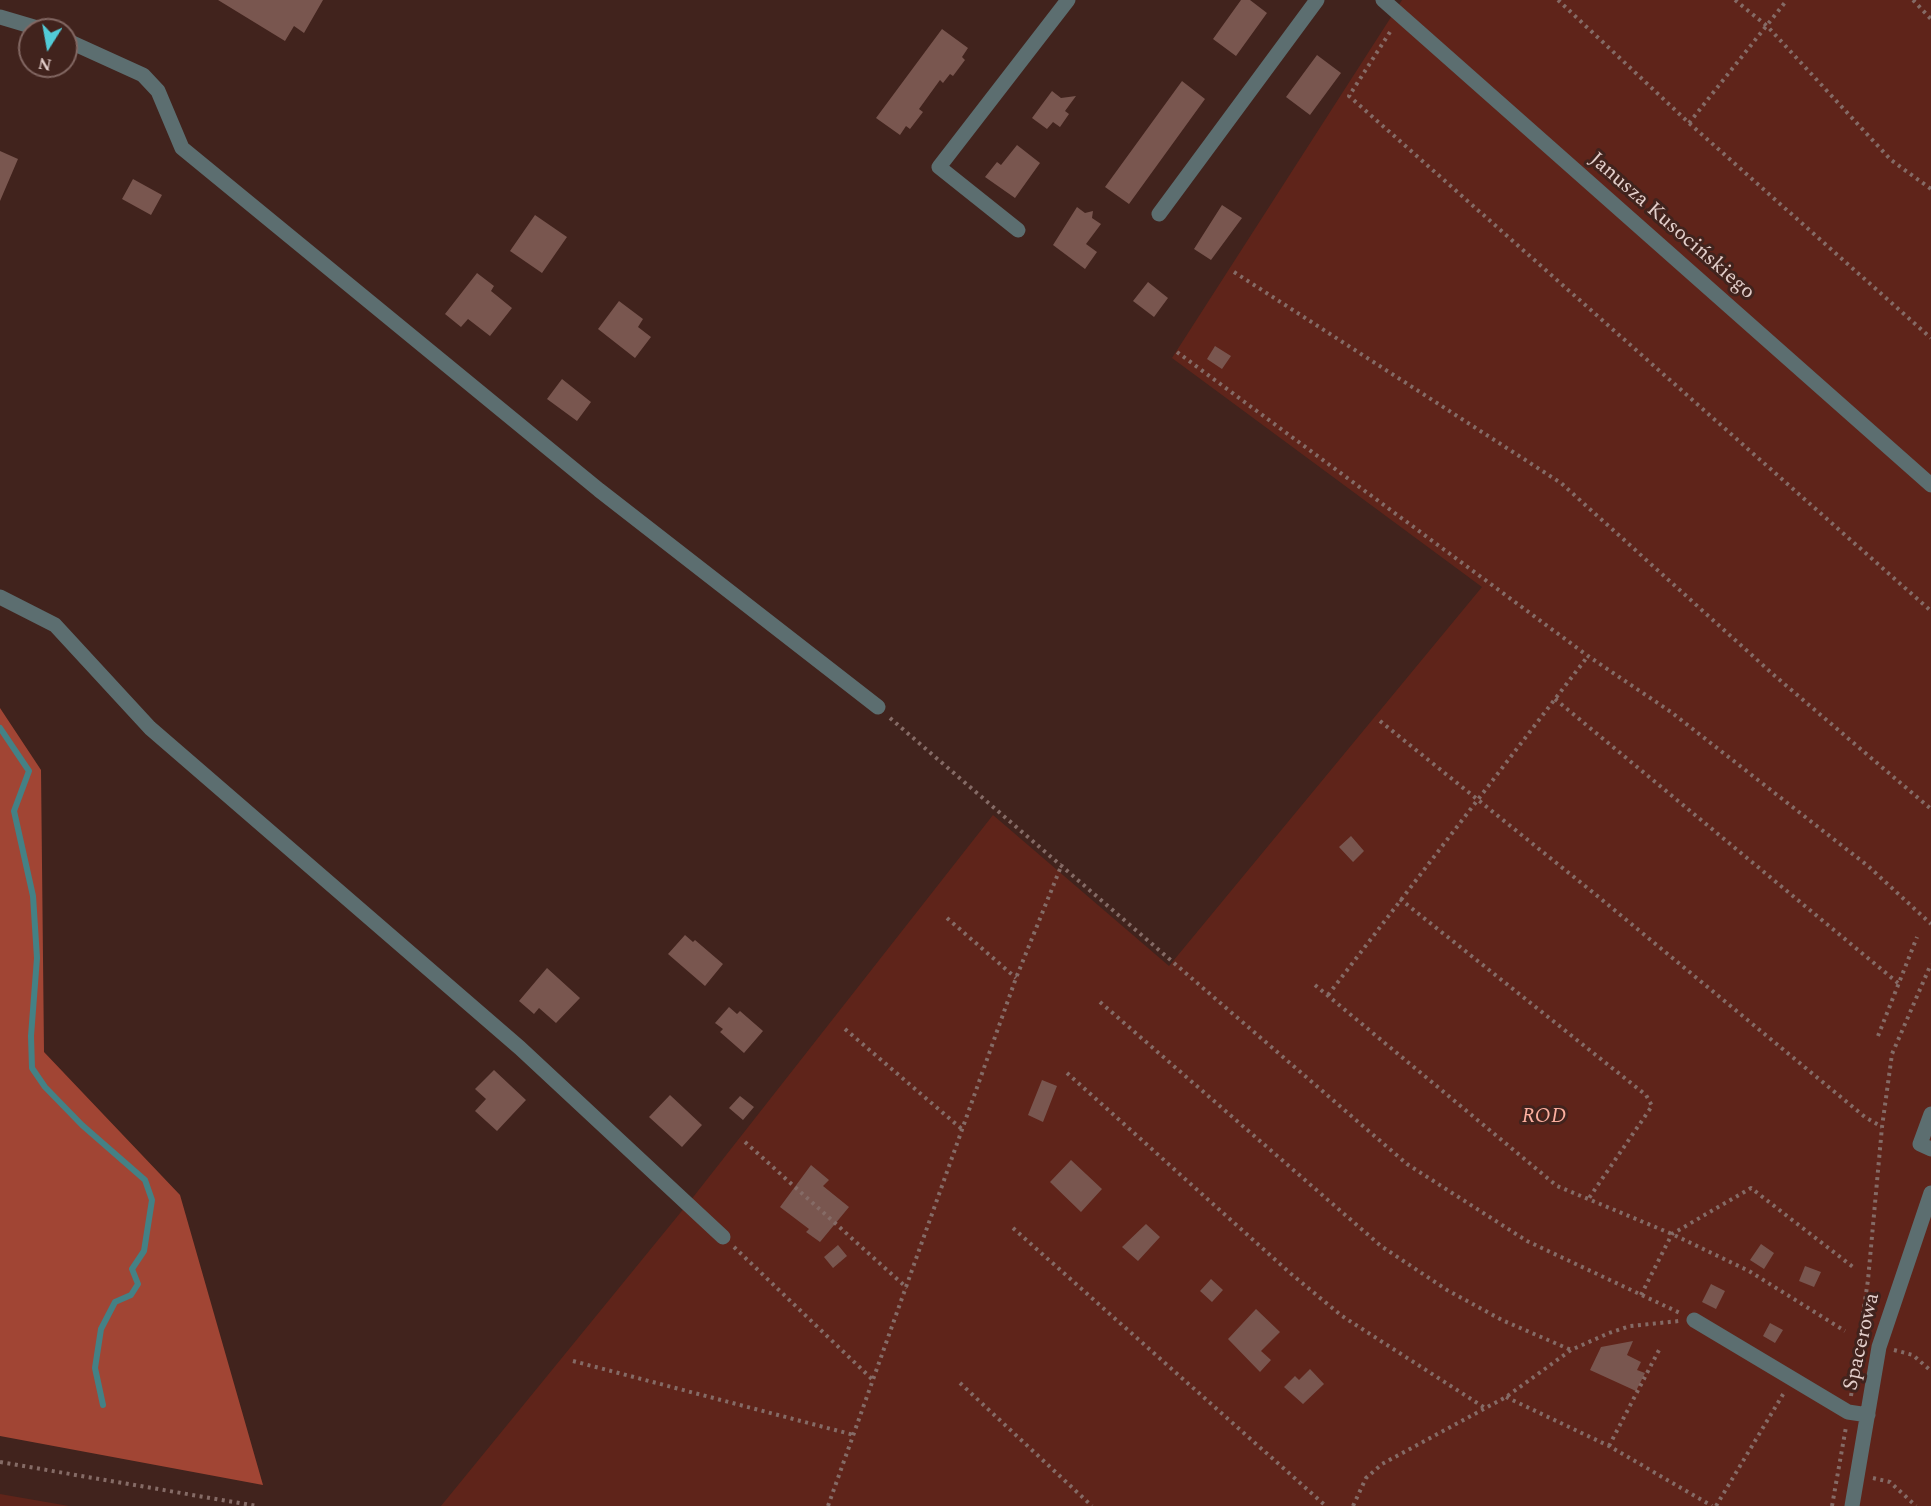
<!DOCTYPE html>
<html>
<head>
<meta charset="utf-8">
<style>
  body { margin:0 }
  #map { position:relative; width:1931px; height:1506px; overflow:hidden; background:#41231d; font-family:Spectral,serif }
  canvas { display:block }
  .north { position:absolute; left:18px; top:18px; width:60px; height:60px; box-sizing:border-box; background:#41231d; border:2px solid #826762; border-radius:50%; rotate:191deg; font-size:16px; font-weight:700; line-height:24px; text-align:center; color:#e3ceca }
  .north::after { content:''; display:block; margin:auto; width:21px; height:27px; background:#52cbd7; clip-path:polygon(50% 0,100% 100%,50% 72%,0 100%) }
</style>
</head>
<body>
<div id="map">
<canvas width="1931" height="1506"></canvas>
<div class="north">N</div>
</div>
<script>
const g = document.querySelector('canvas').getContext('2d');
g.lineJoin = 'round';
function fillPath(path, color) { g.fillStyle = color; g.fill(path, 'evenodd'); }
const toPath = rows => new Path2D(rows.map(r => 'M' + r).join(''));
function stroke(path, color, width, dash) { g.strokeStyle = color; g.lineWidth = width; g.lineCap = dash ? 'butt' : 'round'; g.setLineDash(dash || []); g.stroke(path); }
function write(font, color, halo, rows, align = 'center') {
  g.font = font + ' Spectral,serif'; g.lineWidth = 6; g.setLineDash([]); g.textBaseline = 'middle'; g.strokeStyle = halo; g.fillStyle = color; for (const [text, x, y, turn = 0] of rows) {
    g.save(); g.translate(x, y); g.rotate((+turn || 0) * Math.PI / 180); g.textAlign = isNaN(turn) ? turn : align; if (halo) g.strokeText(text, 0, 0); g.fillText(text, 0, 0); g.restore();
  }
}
fillPath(toPath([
  [1402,0,1931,0,1931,1506,441,1506,694,1196,993,815,1169,966,1482,587,1172,358],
  [0,1494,69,1506,0,1506]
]), '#5f241a');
fillPath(toPath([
  [0,708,41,770,44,1052,180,1195,263,1485,0,1436]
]), '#a14534');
stroke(toPath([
  [0,728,29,771,14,811,33,896,37,958,31,1036,32,1068,45,1087,82,1125,145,1180,152,1200,144,1251,132,1269,138,1284,131,1295,115,1302,101,1329,95,1368,103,1405]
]), '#448185', 6);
fillPath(toPath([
  [218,0,323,0,304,33,294,26,285,41],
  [1241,0,1250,0,1267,13,1236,56,1213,39],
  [942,29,968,48,962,57,965,60,953,76,950,74,943,83,940,80,919,109,923,112,910,129,906,126,900,135,876,118],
  [1317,55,1341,73,1310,115,1286,97],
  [1182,81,1205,99,1129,204,1105,187],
  [1052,91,1061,98,1076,96,1065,111,1069,114,1060,127,1053,122,1047,129,1032,118],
  [1017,145,1040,163,1015,198,985,177,997,162,1001,165],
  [0,151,18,159,0,201],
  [133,179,162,195,151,215,122,199],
  [1222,205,1242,218,1211,260,1194,249],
  [1077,207,1085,213,1093,211,1092,218,1101,224,1086,244,1097,252,1085,269,1053,245],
  [535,215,567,237,542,273,510,251],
  [477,273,494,286,491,291,512,308,490,336,468,319,461,327,445,314],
  [1148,282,1168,298,1154,317,1133,301],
  [619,301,643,319,638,327,651,337,635,358,598,329],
  [1215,346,1231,356,1222,369,1207,359],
  [562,379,591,402,577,421,547,399],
  [1351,836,1364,851,1353,862,1339,847],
  [685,935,693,942,695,940,723,964,705,986,668,954],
  [547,968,580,998,556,1023,539,1008,534,1014,519,1001],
  [729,1007,737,1014,740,1011,763,1031,744,1053,720,1032,723,1029,715,1023],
  [494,1070,526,1100,497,1131,475,1111,486,1099,475,1089],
  [1042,1080,1057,1086,1043,1122,1028,1115],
  [670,1095,702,1125,682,1147,649,1117],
  [740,1096,754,1107,743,1120,729,1108],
  [1071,1160,1102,1189,1081,1212,1050,1182],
  [811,1165,829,1180,823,1186,849,1207,820,1242,806,1232,809,1229,780,1207],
  [1146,1224,1160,1237,1138,1261,1122,1247],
  [1761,1244,1774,1253,1764,1269,1750,1260],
  [838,1245,847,1256,833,1268,824,1257],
  [1805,1266,1821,1272,1814,1287,1799,1281],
  [1211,1279,1223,1290,1212,1302,1200,1291],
  [1711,1284,1725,1291,1716,1309,1702,1302],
  [1256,1309,1280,1332,1261,1351,1271,1360,1260,1372,1228,1339],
  [1770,1323,1783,1330,1775,1343,1763,1336],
  [1633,1341,1627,1355,1641,1362,1637,1370,1645,1373,1636,1391,1590,1370,1601,1347],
  [1310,1369,1324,1384,1303,1404,1284,1387,1295,1376,1299,1380]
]), '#79564f');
stroke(toPath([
  [1558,0,1689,123,1931,338],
  [1735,0,1767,26,1891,160,1931,189],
  [1913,0,1931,19],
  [1390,32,1349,96,1931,611],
  [1689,123,1787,0],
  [1234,272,1561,483,1775,676,1931,809],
  [1177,352,1588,656,1671,712,1868,866,1931,924],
  [1555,699,1898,983],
  [890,718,1407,1164,1527,1241,1680,1313],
  [1380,721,1595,894,1865,1117,1882,1127],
  [1400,899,1646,1095,1652,1106,1589,1198],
  [947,918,1016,978],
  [1315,985,1557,1186,1672,1234,1749,1271,1845,1331],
  [1328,995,1588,656],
  [1100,1002,1381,1246,1447,1290,1502,1320,1571,1350],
  [845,1029,963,1130],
  [1878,1036,1917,937],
  [1067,1073,1290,1273,1342,1316,1485,1408],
  [745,1142,907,1288],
  [1013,1228,1326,1506],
  [734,1247,874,1381],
  [1641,1295,1672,1234,1751,1188,1853,1267],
  [1894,1350,1913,1355,1931,1371],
  [573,1361,854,1435],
  [960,1383,1092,1506],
  [1851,1396,1868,1280,1882,1127,1892,1054,1931,964],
  [1506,1397,1609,1446,1712,1506],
  [1609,1446,1659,1350],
  [0,1462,257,1506],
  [1873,1478,1890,1482,1916,1506],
  [828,1506,1016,978,1062,864],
  [1353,1506,1366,1478,1382,1464,1506,1397,1571,1350,1609,1333,1630,1326,1679,1321],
  [1716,1506,1785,1391],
  [1832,1506,1846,1427]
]), '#856b66', 4, [3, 4.5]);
stroke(toPath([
  [1383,0,1931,485],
  [0,17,44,30],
  [66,40,143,75,158,91,182,148,599,490,878,707],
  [1159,214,1317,0],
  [1018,230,939,167,1068,0],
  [0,597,55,625,150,728,520,1048,723,1237],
  [1931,1114,1920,1144,1931,1149],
  [1694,1320,1848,1412,1868,1415],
  [1852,1506,1879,1347,1931,1193]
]), '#5c6e70', 15);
write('21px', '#e3ceca', '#41231d', [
  ["Janusza Kusocińskiego",1671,227,41],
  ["Spacerowa",1863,1342,-77]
]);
write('italic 21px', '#fcaf9f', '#41231d', [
  ["ROD",1544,1118]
]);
</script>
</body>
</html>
